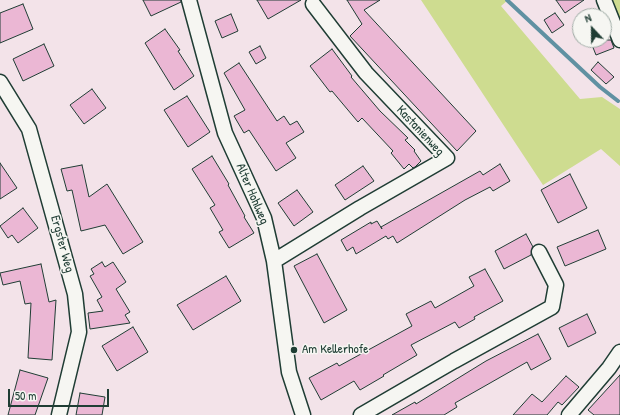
<!DOCTYPE html>
<html>
<head>
<meta charset="utf-8">
<style>
  body { margin:0 }
  #map { position:relative; width:620px; height:415px; overflow:hidden; background:#f3e3e9; font-family:"Patrick Hand",sans-serif }
  canvas { display:block }
  .north { position:absolute; left:572px; top:8px; width:40px; height:40px; box-sizing:border-box; background:#f6f6f2; border:1px solid #a0aca6; border-radius:50%; rotate:338deg; font-size:11px; font-weight:700; line-height:16px; text-align:center; color:#1f3d34 }
  .north::after { content:''; display:block; margin:auto; width:14px; height:18px; background:#1f3d34; clip-path:polygon(50% 0,100% 100%,50% 72%,0 100%) }
  .scale { position:absolute; left:8px; top:389px; width:101px; height:18px; box-sizing:border-box; border:2px solid #1f3d34; border-top:0; padding-left:5px; font-size:12px; line-height:14px; white-space:nowrap; color:#1f3d34; -webkit-text-stroke:3px #f6f6f2; paint-order:stroke }
</style>
</head>
<body>
<div id="map">
<canvas width="620" height="415"></canvas>
<div class="north">N</div>
<div class="scale">50 m</div>
</div>
<script>
const g = document.querySelector('canvas').getContext('2d');
g.lineJoin = 'round';
function fillPath(path, color) { g.fillStyle = color; g.fill(path, 'evenodd'); }
const toPath = rows => new Path2D(rows.map(r => 'M' + r).join(''));
function stroke(path, color, width, dash) { g.strokeStyle = color; g.lineWidth = width; g.lineCap = dash ? 'butt' : 'round'; g.setLineDash(dash || []); g.stroke(path); }
function write(font, color, halo, rows, align = 'center') {
  g.font = font + ' "Patrick Hand",sans-serif'; g.lineWidth = 3; g.setLineDash([]); g.textBaseline = 'middle'; g.strokeStyle = halo; g.fillStyle = color; for (const [text, x, y, turn = 0] of rows) {
    g.save(); g.translate(x, y); g.rotate((+turn || 0) * Math.PI / 180); g.textAlign = isNaN(turn) ? turn : align; if (halo) g.strokeText(text, 0, 0); g.fillText(text, 0, 0); g.restore();
  }
}
fillPath(toPath([
  [421,0,508,0,501,6,580,99,602,97,620,109,620,166,601,149,543,185],
  [608,0,620,0,620,29]
]), '#cedc90');
stroke(toPath([
  [507,0,600,87,618,101]
]), '#6091a2', 4);
const building = toPath([
  [143,0,181,0,181,2,151,16,143,0],
  [257,0,301,0,268,19,257,0],
  [347,0,380,0,364,10,476,131,457,151,350,36,362,24,347,0],
  [556,0,584,0,565,13,556,0],
  [23,4,33,29,0,43,0,13,23,4],
  [555,13,564,25,552,33,544,20,555,13],
  [231,14,238,31,222,38,215,21,231,14],
  [165,29,180,50,178,51,194,76,174,90,145,43,165,29],
  [590,40,611,40,614,48,596,55,590,40],
  [44,44,54,66,23,81,13,59,44,44],
  [260,46,266,58,256,64,249,52,260,46],
  [332,49,352,76,351,77,380,111,408,138,405,140,415,150,414,151,421,161,415,167,413,168,409,164,404,169,391,153,393,151,362,118,358,122,332,91,330,92,310,66,332,49],
  [598,62,614,77,606,84,591,70,598,62],
  [239,63,277,121,284,116,290,125,297,121,304,132,286,143,296,158,276,171,249,130,244,133,234,116,245,110,224,73,239,63],
  [92,89,106,108,84,124,70,105,92,89],
  [187,96,210,132,188,147,164,110,187,96],
  [212,156,229,184,228,185,245,216,244,217,254,233,229,248,219,232,223,230,210,208,215,205,192,169,212,156],
  [0,163,17,188,0,199,0,163],
  [500,164,510,181,493,191,490,187,465,200,397,243,393,236,388,239,386,236,356,254,353,247,347,251,341,240,371,222,371,224,377,221,382,229,381,227,480,171,483,175,500,164],
  [82,165,89,197,107,184,143,242,123,254,105,225,81,231,72,190,67,191,61,169,82,165],
  [363,166,374,181,345,200,335,185,363,166],
  [570,174,587,208,558,223,541,190,570,174],
  [297,190,313,212,294,226,278,203,297,190],
  [23,208,38,228,18,243,12,235,8,238,0,226,23,208],
  [598,230,606,249,565,266,557,247,598,230],
  [526,234,533,247,531,255,504,269,495,251,526,234],
  [317,254,347,310,324,323,294,266,317,254],
  [102,262,105,267,113,262,126,282,116,289,130,312,125,315,130,323,90,329,88,313,103,311,97,300,102,297,90,276,94,274,91,269,102,262],
  [41,264,49,302,56,300,52,360,28,358,31,303,25,304,20,281,3,285,0,273,41,264],
  [485,269,503,301,474,317,475,319,459,328,455,322,411,345,417,355,383,375,384,376,360,390,354,381,321,400,309,378,337,363,339,366,412,326,406,314,431,301,435,308,474,286,469,277,485,269],
  [226,276,241,301,193,330,177,305,226,276],
  [587,314,596,333,568,347,559,328,587,314],
  [133,327,148,352,117,371,102,346,133,327],
  [538,334,551,359,531,370,527,362,455,403,457,407,444,415,392,415,415,402,416,404,486,361,538,334],
  [20,370,48,378,35,415,8,415,20,370],
  [620,375,620,415,594,415,588,410,620,375],
  [566,376,579,387,562,405,558,402,547,415,513,415,532,394,542,402,566,376],
  [80,393,105,397,102,415,76,415,80,393]
]);
fillPath(building, '#ebb7d4');
stroke(building, '#1f3d34', 1);
const minor = toPath([
  [189,0,225,133,264,218,274,261,289,372,303,415],
  [604,0,620,40],
  [0,82,29,129,75,294,79,332,59,415],
  [274,261,360,208,447,158,366,73,313,4],
  [361,415,454,361,552,307,556,285,539,252],
  [569,415,609,368,620,352]
]);
stroke(minor, '#1f3d34', 17);
stroke(minor, '#f6f6f2', 14);
for (const [x, y, r, color] of [
  [294,350,4,"#1f3d34"]
]) { const dot = new Path2D(); dot.arc(x, y, r, 0, 2 * Math.PI); g.fillStyle = color; g.fill(dot); stroke(dot, '#f6f6f2', 1.5); }
write('13px', '#1f3d34', '#f6f6f2', [
  ["Kastanienweg",420,131,47],
  ["Alter Hohlweg",252,194,67],
  ["Ergster Weg",62,244,75]
]);
write('13px', '#1f3d34', '#f6f6f2', [
  ["Am Kellerhofe",302,350]
], 'left');
</script>
</body>
</html>
